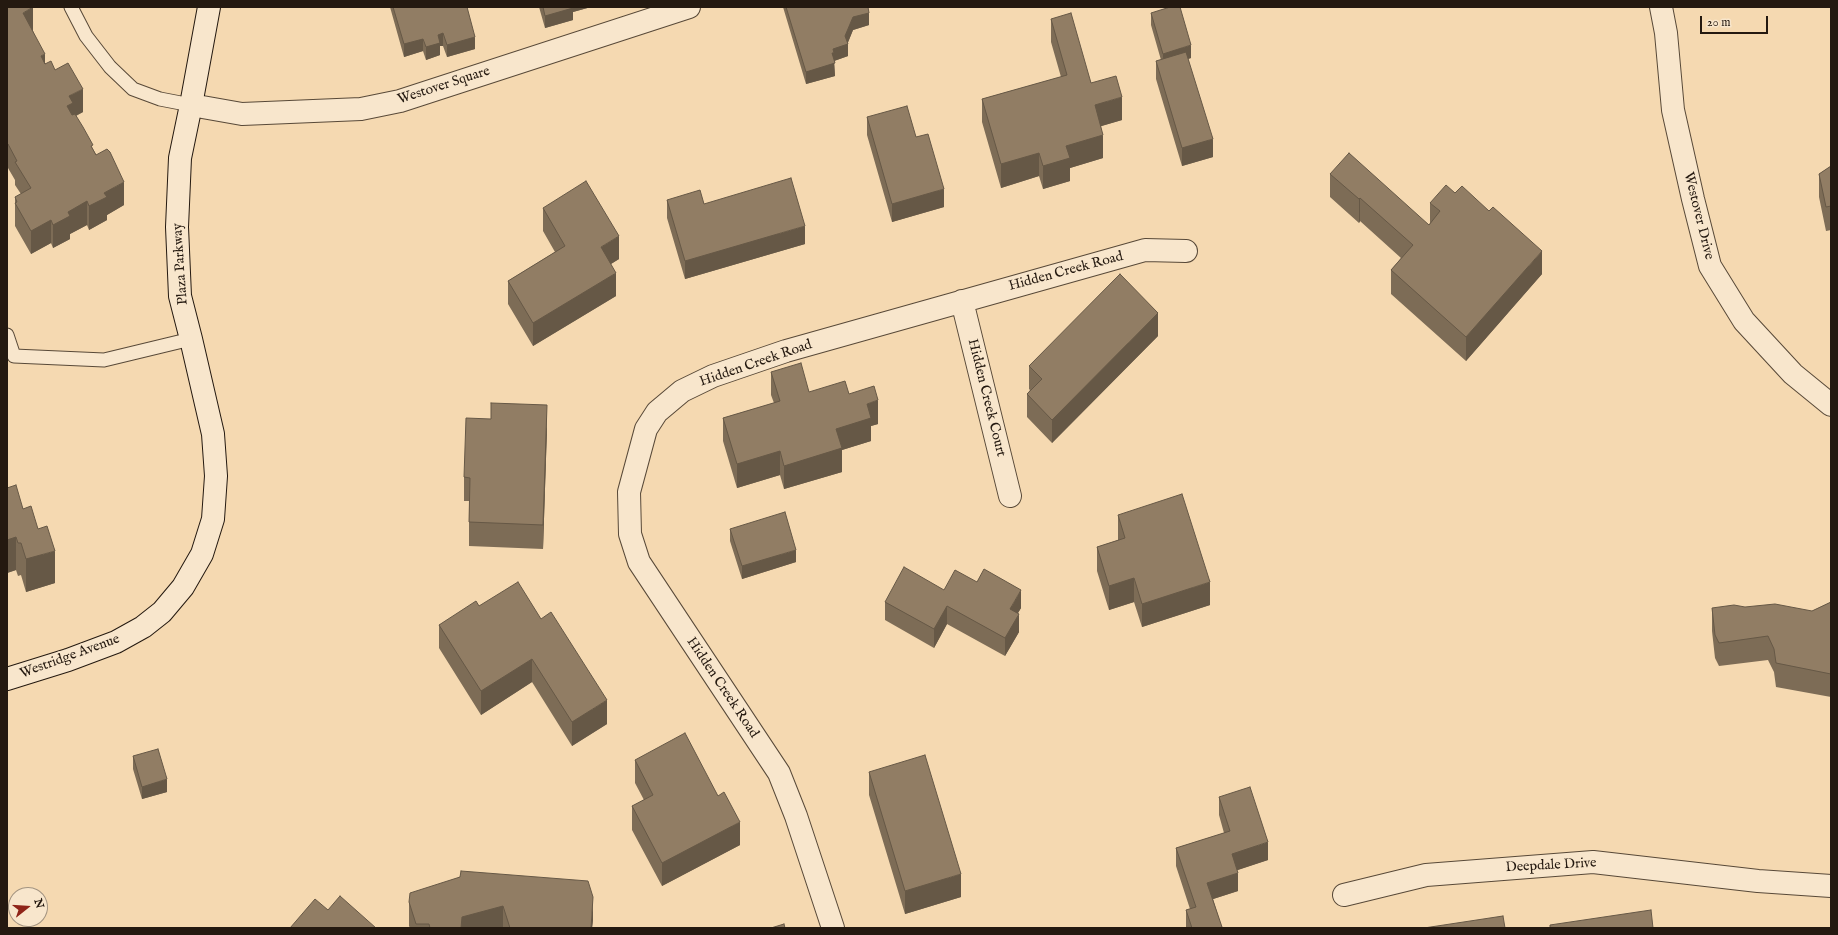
<!DOCTYPE html>
<html>
<head>
<meta charset="utf-8">
<style>
  body { margin:0 }
  #map { position:relative; width:1838px; height:935px; overflow:hidden; background:#f5d9b1; font-family:"IM FELL English",serif }
  canvas { display:block }
  .frame { position:absolute; inset:0; border:8px solid #241910; pointer-events:none }
  .north { position:absolute; left:8px; top:887px; width:40px; height:40px; box-sizing:border-box; background:#f8e6cc; border:1px solid #a39481; border-radius:50%; rotate:73deg; font-size:11px; font-weight:700; line-height:16px; text-align:center; color:#241910 }
  .north::after { content:''; display:block; margin:auto; width:14px; height:18px; background:#8f2418; clip-path:polygon(50% 0,100% 100%,50% 72%,0 100%) }
  .scale { position:absolute; left:1700px; top:16px; width:68px; height:18px; box-sizing:border-box; border:2px solid #241910; border-top:0; padding-left:5px; font-size:12px; line-height:14px; white-space:nowrap; color:#241910; -webkit-text-stroke:3px #f8e6cc; paint-order:stroke }
</style>
</head>
<body>
<div id="map">
<canvas width="1838" height="935"></canvas>
<div class="frame"></div>
<div class="north">N</div>
<div class="scale">20 m</div>
</div>
<script>
const g = document.querySelector('canvas').getContext('2d');
g.lineJoin = 'round';
const toPath = rows => new Path2D(rows.map(r => 'M' + r).join(''));
function stroke(path, color, width, dash) { g.strokeStyle = color; g.lineWidth = width; g.lineCap = dash ? 'butt' : 'round'; g.setLineDash(dash || []); g.stroke(path); }
function fillPath(path, color) { g.fillStyle = color; g.fill(path, 'evenodd'); }
function write(font, color, halo, rows, align = 'center') {
  g.font = font + ' "IM FELL English",serif'; g.lineWidth = 3.5; g.setLineDash([]); g.textBaseline = 'middle'; g.strokeStyle = halo; g.fillStyle = color; for (const [text, x, y, turn = 0] of rows) {
    g.save(); g.translate(x, y); g.rotate((+turn || 0) * Math.PI / 180); g.textAlign = isNaN(turn) ? turn : align; if (halo) g.strokeText(text, 0, 0); g.fillText(text, 0, 0); g.restore();
  }
}
const lane = toPath([
  [71,7,86,36,110,67,133,89,160,99,191,105],
  [7,335,14,356,104,360,191,339]
]);
const street = toPath([
  [1661,7,1666,33,1673,110,1693,199,1710,266,1744,321,1793,374,1831,405],
  [191,105,242,114,361,109,400,101,689,7],
  [962,301,1010,496],
  [1344,895,1426,875,1593,862,1758,881,1831,886],
  [833,928,796,816,779,773,639,562,630,534,629,492,646,429,657,412,682,391,713,376,786,351,1145,250,1186,251]
]);
const secondary = toPath([
  [7,679,68,660,116,642,143,627,162,612,183,587,202,554,213,519,216,476,213,434,191,339,180,296,177,227,180,158,191,105,209,7]
]);
stroke(lane, '#584938', 15);
stroke(street, '#584938', 24);
stroke(secondary, '#241910', 24);
stroke(lane, '#f8e6cc', 13);
stroke(street, '#f8e6cc', 22);
stroke(secondary, '#f8e6cc', 22);
fillPath(toPath([
  [7,7,33,30,33,31,45,63,55,70,83,112,76,116,93,149,124,205,107,215,107,220,89,230,87,225,70,234,70,239,53,248,51,243,31,254,15,226,15,197,21,194,15,185,15,180,8,168,7,168],
  [390,7,467,7,475,49,447,57,443,46,440,46,440,55,426,60,423,51,404,57],
  [539,7,591,7,573,12,573,20,545,28],
  [783,7,868,7,869,25,853,30,848,42,848,56,834,61,835,76,806,84],
  [1151,13,1191,58,1188,59,1213,157,1182,166,1156,79,1156,61,1161,60,1151,25],
  [1051,19,1091,83,1122,120,1101,126,1103,158,1070,168,1070,181,1043,189,1039,176,1001,188,982,122,982,99,1061,77,1051,42],
  [867,117,916,137,944,207,892,222,867,135],
  [1831,166,1831,230,1826,231,1819,197,1819,174],
  [1330,174,1429,225,1430,223,1430,203,1542,274,1466,361,1391,294,1391,270,1401,258,1360,221,1359,223,1330,197],
  [667,200,704,204,805,244,685,279,667,218],
  [543,208,619,259,611,264,616,296,533,346,508,304,508,281,555,252,543,231],
  [1158,336,1052,443,1027,417,1027,394,1030,390,1029,389,1029,366],
  [771,372,809,392,849,394,878,424,871,426,871,441,842,450,842,472,784,489,780,475,737,488,723,441,723,418,774,403,771,395],
  [547,428,543,549,469,546,469,501,464,501,464,477],
  [7,488,23,509,55,583,26,592,21,575,18,576,16,570,7,573],
  [1118,515,1210,605,1142,627,1134,602,1109,610,1097,571,1097,547,1118,540],
  [730,529,796,562,742,579,730,541],
  [944,590,1021,608,1017,614,1019,632,1005,656,947,624,934,648,885,620,885,602],
  [1831,602,1831,697,1776,687,1774,672,1768,660,1719,666,1715,658,1712,631,1712,608,1745,607,1812,611],
  [479,606,607,724,572,746,532,682,481,715,439,648,439,625],
  [133,756,167,792,142,799,133,769],
  [635,760,718,796,740,845,662,886,632,830,632,806,644,800,635,783],
  [869,772,961,897,905,914,869,795],
  [1219,797,1268,860,1237,870,1238,891,1213,899,1222,928,1186,928,1186,910,1190,909,1176,866,1176,848,1224,833,1219,815],
  [460,877,593,920,592,928,410,928,409,926,409,902]
]), '#7d6c56');
fillPath(toPath([
  [33,7,33,30,23,36,23,13],
  [571,7,591,7,573,12,573,20,545,28,545,16],
  [869,13,869,25,853,30,847,45,848,44,848,56,834,61,835,76,806,84,806,72,832,53,833,49,845,36,853,17],
  [443,33,443,46,440,46,440,55,426,60,426,47,438,35],
  [475,37,475,49,447,57,447,45],
  [423,39,423,51,404,57,404,44],
  [1191,45,1191,58,1163,66,1163,54],
  [45,54,45,77,41,56],
  [83,89,83,112,73,117,67,106,69,96],
  [1122,97,1122,120,1095,128,1095,105],
  [1103,135,1103,158,1070,168,1070,181,1043,189,1043,166,1066,146],
  [1213,139,1213,157,1182,166,1182,148],
  [8,144,8,168,7,168,7,145],
  [1039,153,1039,176,1001,188,1001,164],
  [124,182,124,205,107,215,107,220,89,230,89,206,104,193],
  [944,189,944,207,892,222,892,204],
  [1360,198,1360,221,1359,223,1359,199],
  [87,201,87,225,70,234,70,239,53,248,53,225,68,212],
  [51,220,51,243,31,254,31,231],
  [805,226,805,244,685,279,685,261],
  [619,236,619,259,601,270,601,247],
  [1542,251,1542,274,1466,361,1466,337],
  [616,273,616,296,533,346,533,323],
  [1158,313,1158,336,1052,443,1052,420],
  [878,400,878,424,871,426,871,441,842,450,842,472,784,489,784,466,867,404],
  [547,405,547,428,543,549,543,525],
  [780,451,780,475,737,488,737,464],
  [16,537,16,570,7,573,7,540],
  [796,550,796,562,742,579,742,566],
  [55,551,55,583,26,592,26,559],
  [1134,578,1134,602,1109,610,1109,586],
  [1210,582,1210,605,1142,627,1142,604],
  [1021,590,1021,608,1010,627,1010,609],
  [947,606,947,624,934,648,934,629],
  [1019,614,1019,632,1005,656,1005,638],
  [532,659,532,682,481,715,481,691],
  [607,700,607,724,572,746,572,722],
  [167,779,167,792,142,799,142,787],
  [740,822,740,845,662,886,662,863],
  [1268,842,1268,860,1232,872,1232,854],
  [1238,873,1238,891,1207,901,1207,883],
  [961,874,961,897,905,914,905,891],
  [593,897,593,920,592,928,591,928],
  [503,906,503,928,461,928,462,917]
]), '#665846');
const building = toPath([
  [7,7,33,7,23,13,45,54,41,56,45,64,51,61,55,70,68,63,83,89,69,96,73,103,67,106,72,115,75,114,83,127,93,145,91,146,96,155,107,149,110,152,124,182,104,193,107,197,89,206,87,201,68,212,70,216,53,225,51,220,31,231,15,203,17,202,15,197,31,188,15,162,17,161,8,144,7,145,7,7],
  [393,7,467,7,475,37,447,45,443,33,438,35,440,43,426,47,423,39,404,44,393,7],
  [543,7,573,7,573,8,545,16,543,7],
  [786,7,868,7,869,13,853,17,845,36,848,44,833,49,834,53,832,53,835,63,806,72,786,7],
  [1170,7,1180,7,1191,45,1163,54,1151,13,1170,7],
  [1071,13,1091,83,1116,76,1122,97,1095,105,1103,135,1066,146,1070,158,1043,166,1039,153,1001,164,982,99,1067,75,1051,19,1071,13],
  [1186,52,1213,139,1182,148,1156,61,1186,52],
  [907,106,916,137,928,134,944,189,892,204,867,117,907,106],
  [1349,153,1429,225,1440,211,1430,203,1446,185,1455,193,1462,186,1489,211,1493,207,1542,251,1466,337,1391,270,1413,245,1360,198,1359,199,1330,174,1349,153],
  [1831,166,1831,206,1826,207,1819,174,1831,166],
  [791,178,805,226,685,261,667,200,700,190,704,204,791,178],
  [586,181,619,236,601,247,616,273,533,323,508,281,565,246,543,208,586,181],
  [1120,274,1158,313,1052,420,1027,394,1042,379,1029,366,1120,274],
  [801,363,809,392,845,381,849,394,874,386,878,400,867,404,871,418,836,429,842,448,784,466,780,451,737,464,723,418,780,401,771,372,801,363],
  [491,403,547,405,543,525,469,522,470,478,464,477,466,418,491,419,491,403],
  [16,485,23,509,31,506,38,529,47,526,55,551,26,559,21,543,18,543,16,537,7,540,7,488,16,485],
  [1182,494,1210,582,1142,604,1134,578,1109,586,1097,547,1125,538,1118,515,1182,494],
  [785,512,796,550,742,566,730,529,785,512],
  [904,567,944,590,955,570,977,582,984,569,1021,590,1010,609,1019,614,1005,638,947,606,934,629,885,602,904,567],
  [518,582,541,619,551,612,607,700,572,722,532,659,481,691,439,625,476,601,479,606,518,582],
  [1831,602,1831,674,1776,663,1774,649,1768,636,1719,643,1715,635,1712,608,1734,605,1745,607,1775,604,1812,611,1831,602],
  [685,733,718,796,724,792,740,822,662,863,632,806,653,795,635,760,685,733],
  [158,749,167,779,142,787,133,756,158,749],
  [925,755,961,874,905,891,869,772,925,755],
  [1250,787,1268,842,1232,854,1238,873,1207,883,1222,927,1219,928,1192,928,1186,910,1196,907,1176,848,1230,831,1219,797,1250,787],
  [461,871,588,881,593,897,591,928,510,928,503,906,462,917,461,928,430,928,429,924,416,924,409,902,410,893,460,877,461,871],
  [340,896,376,928,290,928,315,899,328,910,340,896],
  [1651,910,1653,928,1550,928,1550,925,1651,910],
  [1503,916,1505,928,1424,928,1503,916],
  [784,924,785,928,771,928,784,924]
]);
fillPath(building, '#917d64');
stroke(building, '#665846', 1);
write('14px', '#241910', '#f8e6cc', [
  ["Westover Square",444,86,-18],
  ["Westover Drive",1698,216,76],
  ["Plaza Parkway",181,264,-94],
  ["Hidden Creek Road",1066,272,-15],
  ["Hidden Creek Road",756,364,-19],
  ["Hidden Creek Court",986,398,76],
  ["Westridge Avenue",70,657,-20],
  ["Hidden Creek Road",722,688,56],
  ["Deepdale Drive",1551,866,-3]
]);
</script>
</body>
</html>
